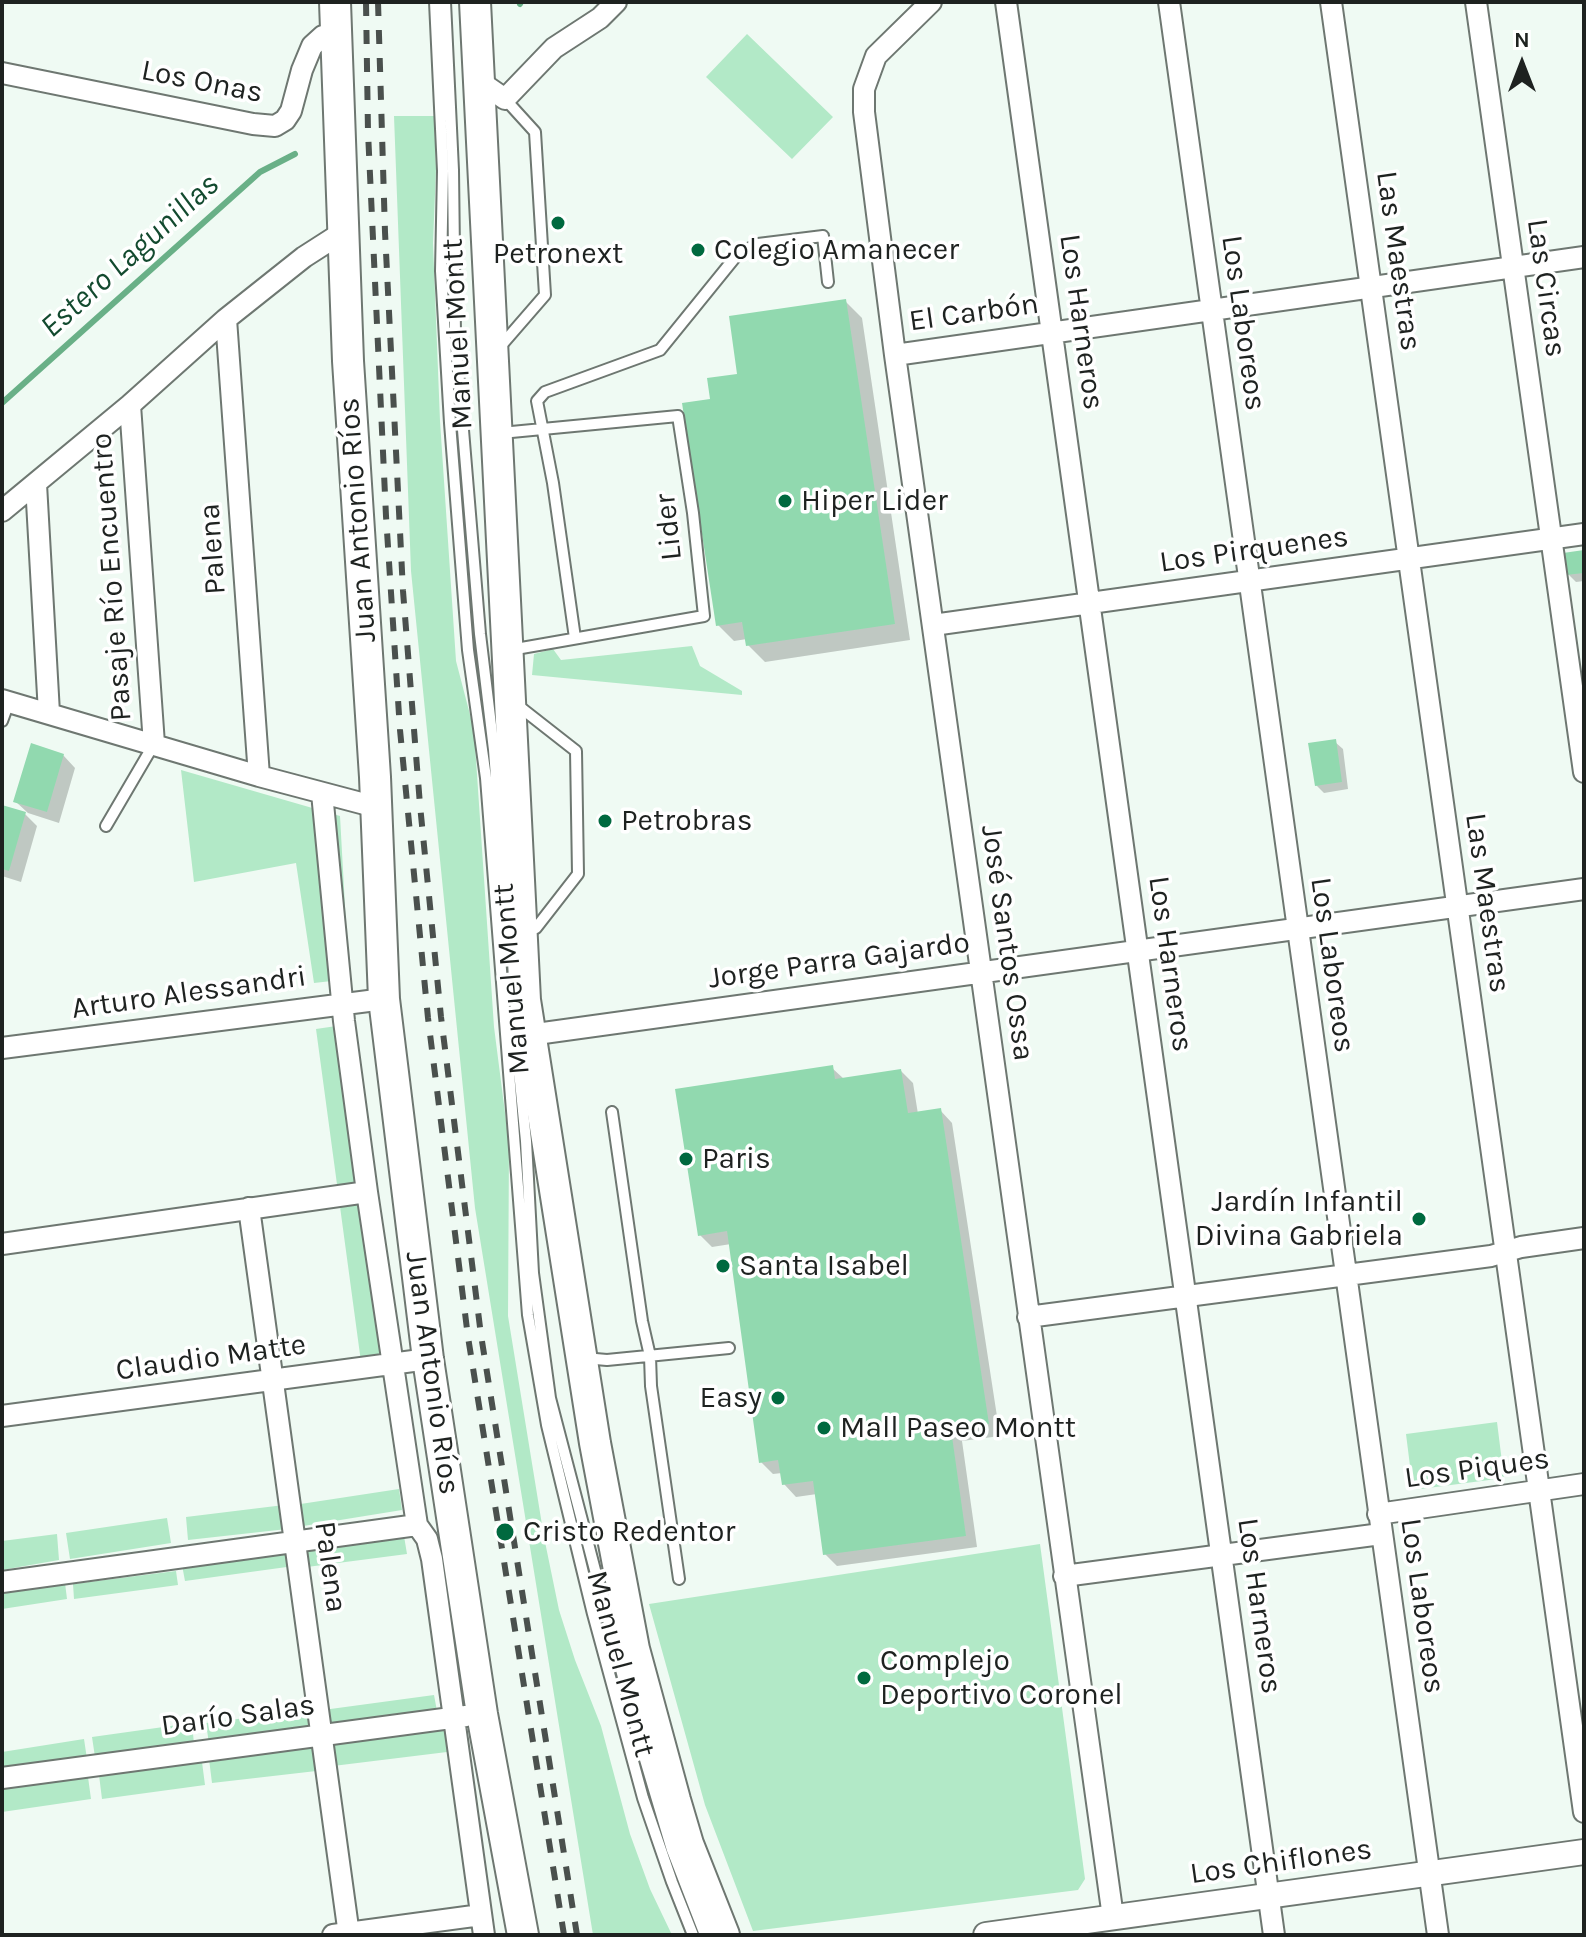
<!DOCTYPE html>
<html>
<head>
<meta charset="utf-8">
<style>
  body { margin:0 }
  #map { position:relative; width:1586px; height:1937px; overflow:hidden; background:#effaf3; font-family:Karla,sans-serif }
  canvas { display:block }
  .frame { position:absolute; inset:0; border:4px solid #1e2220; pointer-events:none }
  .north { position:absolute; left:1482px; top:24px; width:80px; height:80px; -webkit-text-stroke:6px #fff; paint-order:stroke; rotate:0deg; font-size:22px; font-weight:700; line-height:32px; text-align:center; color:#1e2220 }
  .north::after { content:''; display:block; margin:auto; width:28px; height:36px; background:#1e2220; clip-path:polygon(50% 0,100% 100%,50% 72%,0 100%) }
</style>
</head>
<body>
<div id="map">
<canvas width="1586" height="1937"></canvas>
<div class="frame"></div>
<div class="north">N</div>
</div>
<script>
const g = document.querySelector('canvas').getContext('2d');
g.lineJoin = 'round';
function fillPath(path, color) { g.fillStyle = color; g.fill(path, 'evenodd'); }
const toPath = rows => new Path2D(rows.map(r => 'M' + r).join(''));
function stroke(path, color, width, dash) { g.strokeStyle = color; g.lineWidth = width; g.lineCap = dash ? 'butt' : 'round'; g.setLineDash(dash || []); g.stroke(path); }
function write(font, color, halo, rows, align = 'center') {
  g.font = font + ' Karla,sans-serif'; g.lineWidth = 7; g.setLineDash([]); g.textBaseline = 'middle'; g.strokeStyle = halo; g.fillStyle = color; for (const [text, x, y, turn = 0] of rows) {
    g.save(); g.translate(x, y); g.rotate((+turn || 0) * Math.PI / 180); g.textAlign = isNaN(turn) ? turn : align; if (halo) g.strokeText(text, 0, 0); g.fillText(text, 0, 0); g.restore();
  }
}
fillPath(toPath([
  [747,34,833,117,792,159,706,77],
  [394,116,434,116,436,169,433,243,440,421,456,661,474,730,494,1027,509,1144,508,1316,544,1537,559,1610,575,1660,601,1726,630,1834,650,1889,672,1935,593,1935,475,1208,411,571],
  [692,646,700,666,742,691,742,695,532,675,534,654,553,649,561,660],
  [181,770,340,816,349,979,314,983,296,863,194,882],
  [350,1024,394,1359,361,1362,316,1029],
  [1497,1422,1504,1478,1413,1490,1406,1434],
  [399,1489,402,1510,297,1527,294,1505],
  [284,1505,287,1529,188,1540,186,1517],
  [167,1518,171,1543,70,1559,66,1533],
  [57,1534,59,1560,2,1570,2,1541],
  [404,1536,407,1554,307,1567,306,1551],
  [1040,1544,1085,1879,1078,1890,753,1931,705,1805,649,1604],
  [292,1549,294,1566,185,1581,182,1565],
  [176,1571,178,1585,74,1599,73,1584],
  [65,1583,67,1599,2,1609,2,1594],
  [434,1695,437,1711,325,1727,323,1710],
  [316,1709,319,1731,209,1744,206,1723],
  [192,1723,194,1744,95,1757,92,1737],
  [445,1730,447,1752,333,1766,330,1745],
  [84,1739,87,1759,2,1772,2,1752],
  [322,1746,325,1770,212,1783,209,1759],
  [202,1762,205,1785,102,1799,99,1775],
  [88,1777,91,1799,2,1812,2,1789]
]), '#b2e9c7');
fillPath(toPath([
  [845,301,862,318,910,640,765,662,748,645,747,639,734,641,718,625,712,400,739,375],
  [1584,553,1584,581,1576,582,1568,574],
  [1335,742,1343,749,1348,789,1324,793,1316,785],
  [63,755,75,768,59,823,28,813,15,801],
  [2,807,25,814,37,826,21,882,2,876],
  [832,1068,844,1079,901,1071,913,1083,918,1114,940,1110,952,1123,1000,1436,962,1441,977,1547,837,1566,825,1554,817,1494,796,1497,784,1484,782,1473,773,1474,761,1462,731,1244,712,1247,700,1235]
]), '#0003');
stroke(toPath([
  [520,4,521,2],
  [2,403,260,172,295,154]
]), '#69b087', 6);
fillPath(toPath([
  [846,299,895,624,746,646,742,622,716,626,682,403,710,399,707,378,737,374,729,316],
  [1584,550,1584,573,1566,575,1563,553],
  [1336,739,1342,782,1315,786,1308,743],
  [31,743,64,754,47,812,13,802],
  [2,805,26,812,9,871,2,869],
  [833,1065,835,1079,901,1069,908,1113,941,1108,989,1424,951,1429,966,1536,823,1555,813,1481,782,1485,778,1460,759,1463,727,1231,698,1236,675,1089]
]), '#91d9af');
const service = toPath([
  [435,2,443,171,441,271,450,423,468,650,486,778,528,1315,547,1425,593,1614,643,1798,672,1882,693,1935],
  [445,2,453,170,455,334,480,634,494,750,506,914],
  [499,348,545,295,535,132,505,99],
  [501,433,678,416,693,513,704,616,510,650],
  [575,638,553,483,537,401,545,392,660,350,737,255,758,244,823,236,828,282],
  [516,704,576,751,578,874,536,928,524,932],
  [2,721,9,702],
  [106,826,154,744],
  [514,1021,526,1141,533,1273,550,1398,641,1746,672,1850,705,1935],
  [612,1112,642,1321,650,1356,651,1386,679,1579],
  [584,1358,607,1360,729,1348]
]);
const minor = toPath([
  [931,2,876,56,864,89,864,112,895,355,1113,1917],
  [1006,2,1274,1935],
  [1169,2,1438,1935],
  [1331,2,1584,1812],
  [1476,2,1584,772],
  [2,73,253,124,275,126,285,120,291,111,302,70,312,46,323,36,336,32],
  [479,81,505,99,554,48,600,18,616,2],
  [226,319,259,776],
  [895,355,1584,257],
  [130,405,154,744],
  [36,484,49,713],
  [2,511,130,405,226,319,304,257,343,232],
  [933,625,1584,534],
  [2,700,259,776,376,807],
  [322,793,344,1021,367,1192,417,1525,427,1539,432,1559,484,1935],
  [529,1035,1584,889],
  [2,1048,384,999],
  [249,1208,349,1935],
  [2,1244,367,1192],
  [1028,1317,1491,1256,1521,1247,1584,1238],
  [2,1416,428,1359],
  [1378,1514,1584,1484],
  [1064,1576,1381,1534],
  [2,1582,417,1525],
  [2,1778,466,1716],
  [333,1935,481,1915]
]);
const tertiary = toPath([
  [986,1935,1584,1852]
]);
const primary = toPath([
  [335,2,348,361,375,777,384,999,428,1359,482,1714,523,1935],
  [475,2,525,1000,595,1443,634,1649,675,1800,688,1844,724,1935]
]);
stroke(service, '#6e7771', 14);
stroke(minor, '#6e7771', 24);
stroke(tertiary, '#6e7771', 28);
stroke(primary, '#6e7771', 34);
stroke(service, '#fff', 10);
stroke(minor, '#fff', 20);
stroke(tertiary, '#fff', 24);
stroke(primary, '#fff', 30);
stroke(toPath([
  [366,2,368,132,386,516,400,730,428,1018,468,1337,564,1935],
  [378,2,385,232,403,591,420,805,441,1017,481,1335,577,1935]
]), '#4a504d', 6, [14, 14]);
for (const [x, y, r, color] of [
  [558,223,8,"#00693f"],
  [698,250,8,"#00693f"],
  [785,501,8,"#00693f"],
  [605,821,8,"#00693f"],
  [686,1159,8,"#00693f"],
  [1419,1219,8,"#00693f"],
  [723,1266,8,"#00693f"],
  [778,1398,8,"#00693f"],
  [824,1428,8,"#00693f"],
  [505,1532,10,"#00693f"],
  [864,1678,8,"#00693f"]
]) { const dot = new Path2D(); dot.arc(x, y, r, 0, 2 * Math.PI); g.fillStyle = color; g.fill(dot); stroke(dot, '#fff', 3); }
write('30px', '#1e2220', '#fff', [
  ["Los Onas",202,82,11],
  ["Las Maestras",1398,261,82],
  ["Las Circas",1546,288,82],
  ["El Carbón",974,313,-8],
  ["Los Harneros",1081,322,82],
  ["Los Laboreos",1243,323,82],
  ["Manuel Montt",458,334,-93],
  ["Juan Antonio Ríos",358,520,-94],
  ["Lider",669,527,-96],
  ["Palena",213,549,-94],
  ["Los Pirquenes",1254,550,-8],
  ["Pasaje Río Encuentro",112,577,-94],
  ["Las Maestras",1487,903,82],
  ["José Santos Ossa",1007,943,82],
  ["Jorge Parra Gajardo",839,961,-8],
  ["Los Harneros",1170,964,82],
  ["Los Laboreos",1332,965,82],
  ["Manuel Montt",512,979,-95],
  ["Arturo Alessandri",189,993,-8],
  ["Claudio Matte",211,1358,-8],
  ["Juan Antonio Ríos",432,1373,82],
  ["Los Piques",1477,1469,-8],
  ["Palena",330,1567,82],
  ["Los Harneros",1259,1606,82],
  ["Los Laboreos",1422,1606,82],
  ["Manuel Montt",620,1664,75],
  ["Darío Salas",238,1716,-8],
  ["Los Chiflones",1281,1862,-8]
]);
write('30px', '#1e2220', '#fff', [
  ["Colegio Amanecer",714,250],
  ["Petronext",558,254,"center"],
  ["Hiper Lider",801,501],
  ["Petrobras",621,821],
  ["Paris",702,1159],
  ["Jardín Infantil",1403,1202,"right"],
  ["Divina Gabriela",1403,1236,"right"],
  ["Santa Isabel",739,1266],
  ["Easy",762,1398,"right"],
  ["Mall Paseo Montt",840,1428],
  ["Cristo Redentor",523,1532],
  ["Complejo",880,1661],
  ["Deportivo Coronel",880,1695]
], 'left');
write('italic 32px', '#134a2f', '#fff', [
  ["Estero Lagunillas",130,256,-42]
]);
</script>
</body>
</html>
